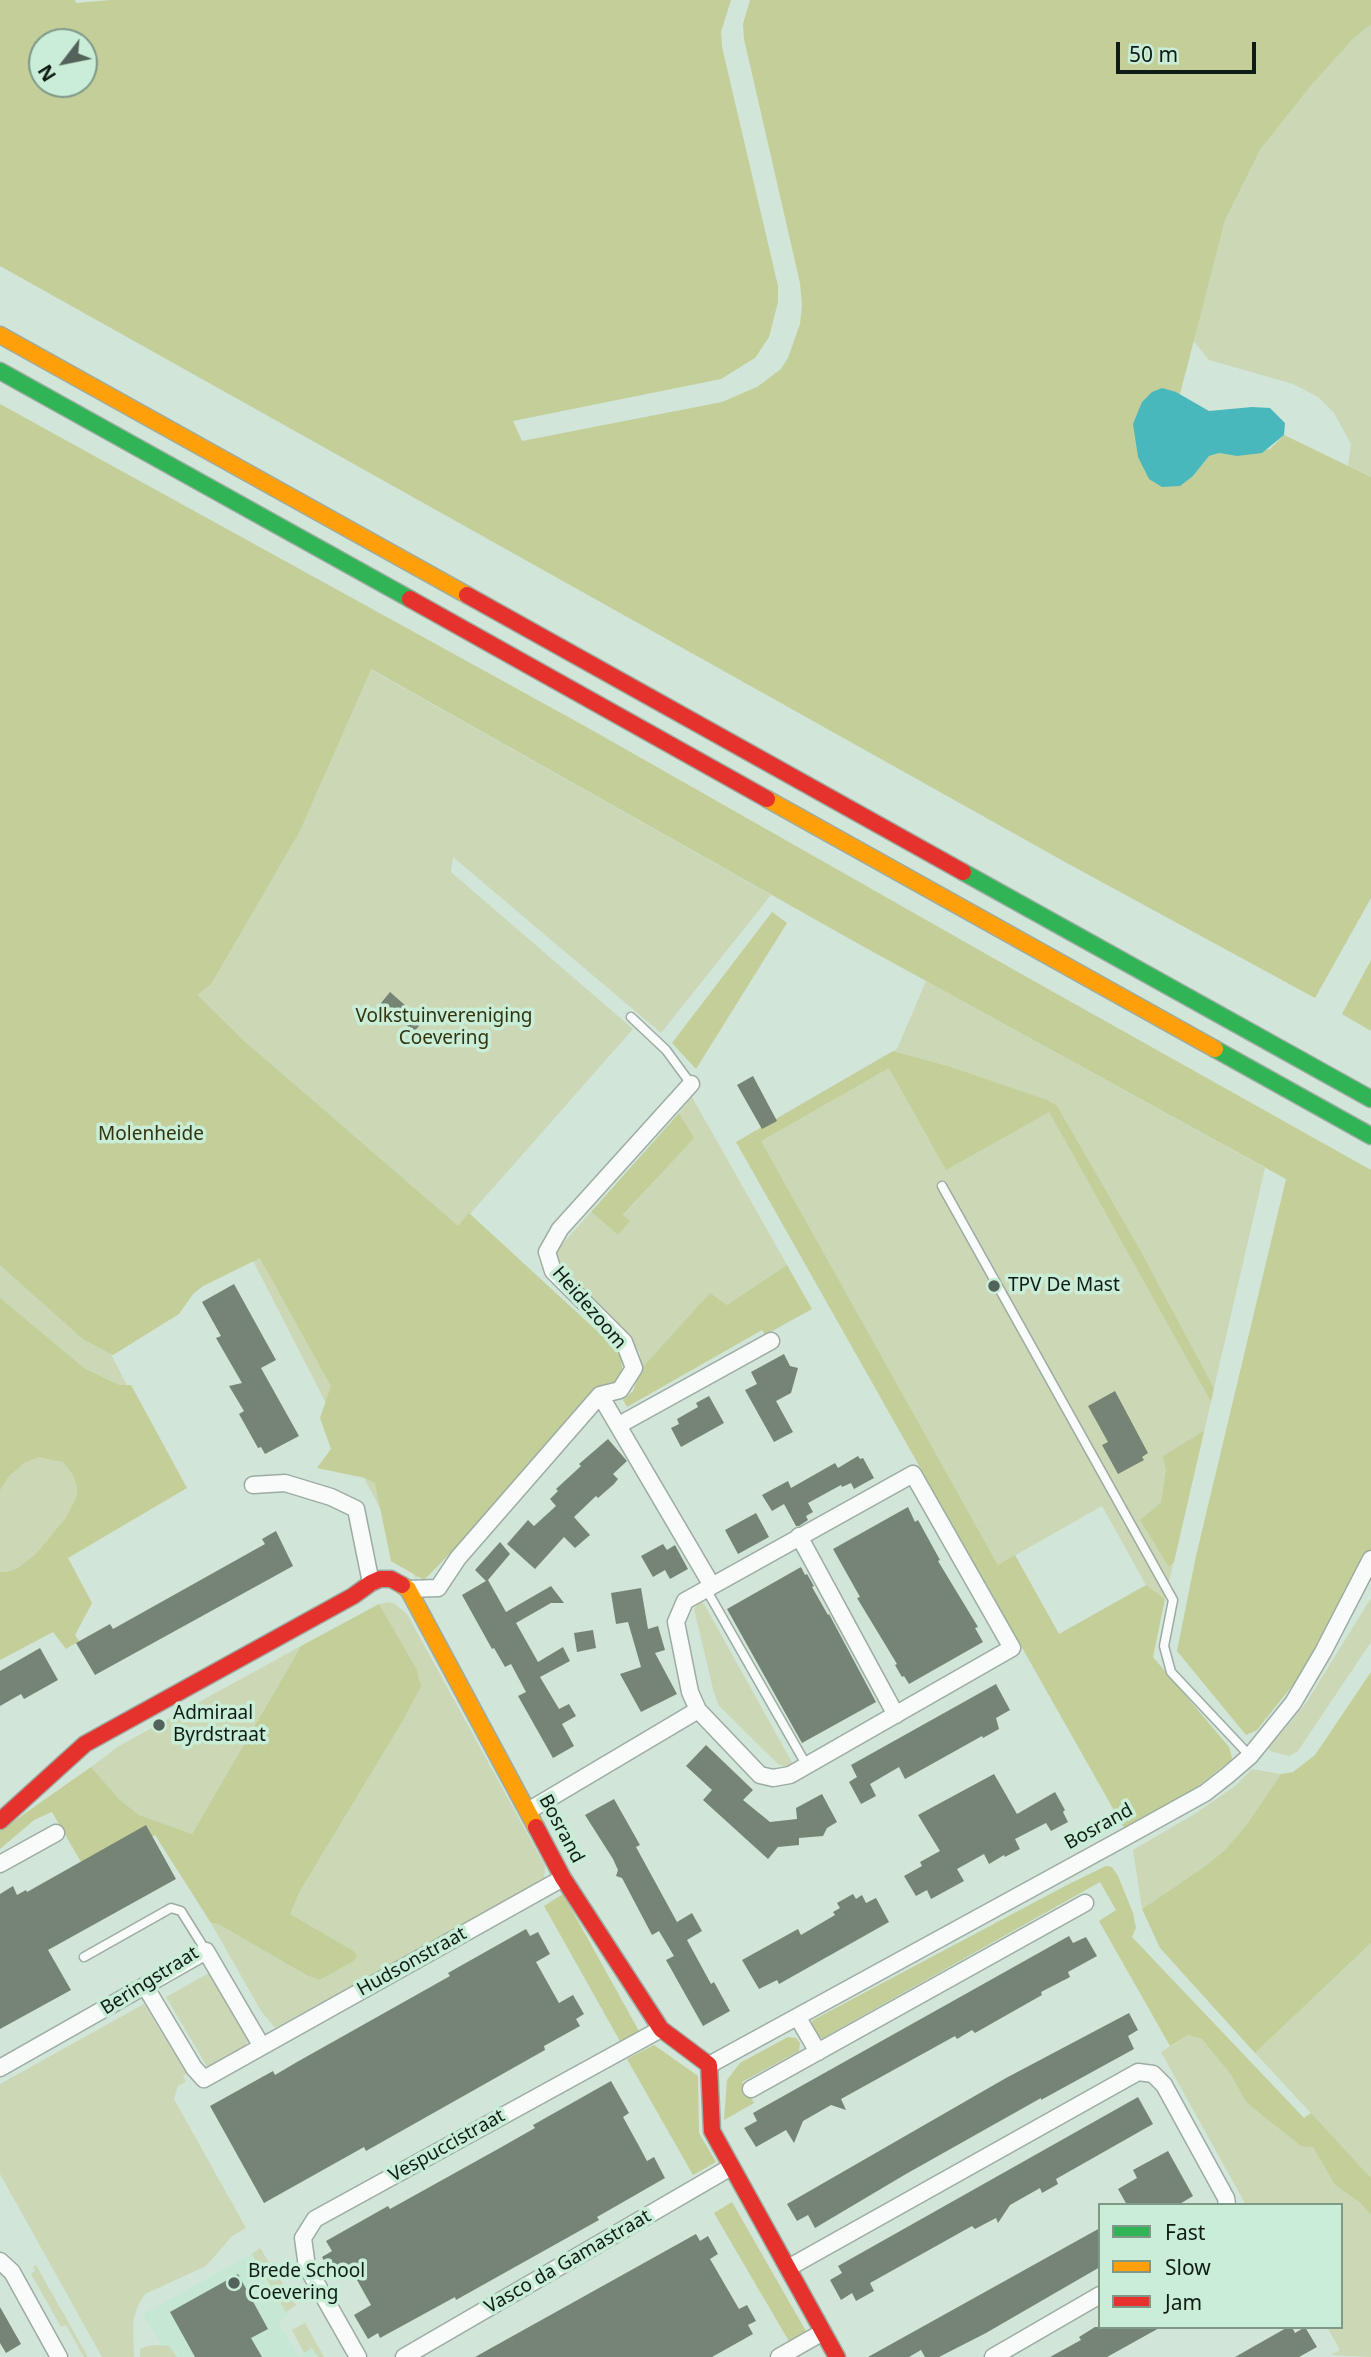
<!DOCTYPE html>
<html>
<head>
<meta charset="utf-8">
<style>
  body { margin:0 }
  #map { position:relative; width:1371px; height:2357px; overflow:hidden; background:#d1e5d9; font-family:"Noto Sans",sans-serif }
  canvas { display:block }
  .legend { position:absolute; left:1098px; top:2203px; width:245px; height:126px; box-sizing:border-box; background:#c9edd7; border:2px solid #7f9989; margin:0; padding:9px 12px; list-style:none; font-size:21px; color:#0f1c15 }
  .legend li { display:flex; align-items:center; gap:14px; height:35px }
  .legend b { width:35px; border:2px solid #7f9989 }
  .north { position:absolute; left:28px; top:28px; width:70px; height:70px; box-sizing:border-box; background:#c9edd7; border:2px solid #7f9989; border-radius:50%; rotate:238deg; font-size:19px; font-weight:700; line-height:28px; text-align:center; color:#0f1c15 }
  .north::after { content:''; display:block; margin:auto; width:24px; height:32px; background:#53625a; clip-path:polygon(50% 0,100% 100%,50% 72%,0 100%) }
  .scale { position:absolute; left:1116px; top:42px; width:140px; height:32px; box-sizing:border-box; border:4px solid #0f1c15; border-top:0; padding-left:9px; font-size:21px; line-height:24px; white-space:nowrap; color:#0f1c15; -webkit-text-stroke:5px #c9edd7; paint-order:stroke }
</style>
</head>
<body>
<div id="map">
<canvas width="1371" height="2357"></canvas>
<ul class="legend">
<li><b style="height:9px;background:#30b455"></b>Fast</li>
<li><b style="height:9px;background:#ff9f0a"></b>Slow</li>
<li><b style="height:9px;background:#e5322d"></b>Jam</li>
</ul>
<div class="north">N</div>
<div class="scale">50 m</div>
</div>
<script>
const g = document.querySelector('canvas').getContext('2d');
g.lineJoin = 'round';
function fillPath(path, color) { g.fillStyle = color; g.fill(path, 'evenodd'); }
const toPath = rows => new Path2D(rows.map(r => 'M' + r).join(''));
function stroke(path, color, width, dash) { g.strokeStyle = color; g.lineWidth = width; g.lineCap = dash ? 'butt' : 'round'; g.setLineDash(dash || []); g.stroke(path); }
function write(font, color, halo, rows, align = 'center') {
  g.font = font + ' "Noto Sans",sans-serif'; g.lineWidth = 7; g.setLineDash([]); g.textBaseline = 'middle'; g.strokeStyle = halo; g.fillStyle = color; for (const [text, x, y, turn = 0] of rows) {
    g.save(); g.translate(x, y); g.rotate((+turn || 0) * Math.PI / 180); g.textAlign = isNaN(turn) ? turn : align; if (halo) g.strokeText(text, 0, 0); g.fillText(text, 0, 0); g.restore();
  }
}
fillPath(toPath([
  [252,2254,289,2316,278,2322,298,2356,312,2348,318,2357,168,2357,143,2314]
]), '#c6e7d3');
fillPath(toPath([
  [1371,24,1371,477,1348,466,1351,444,1334,413,1318,397,1293,384,1209,360,1193,340,1225,220,1260,150,1309,88,1352,40],
  [0,417,209,985,300,831,370,669,771,895,661,1033,453,857,451,872,633,1029,463,1222,614,1363,416,1579,247,1249,110,1352,178,1486,45,1571,0,1639],
  [926,981,1265,1168,1214,1388,1144,1257,1045,1099,948,1066,893,1051,897,1049],
  [889,1068,1049,1112,1211,1402,1165,1599,1146,1585,1102,1506,998,1565,760,1140],
  [692,1097,787,1265,727,1305,710,1294,641,1369,640,1353,629,1338,553,1265,556,1251,591,1212,618,1235,623,1216,693,1138,679,1113],
  [1371,1598,1371,1642,1298,1751,1289,1756,1270,1751,1267,1746,1279,1736,1306,1703],
  [389,1602,395,1604,407,1614,545,1866,544,1880,275,2028,261,2011,211,1923,218,1924,308,1976,320,1980,354,1961,357,1957,354,1951,290,1914,300,1891,401,1724,420,1679,379,1604],
  [700,1602,703,1602,794,1766,789,1768,778,1764,719,1706,714,1693,694,1609],
  [301,1646,192,1834,139,1815,119,1799,91,1767,119,1746],
  [1252,1769,1281,1774,1247,1824,1225,1850,1204,1867,1142,1909,1133,1850,1196,1813,1235,1786],
  [1371,1943,1371,2178,1255,2053],
  [209,1973,248,2041,244,2048,208,2068,166,1997],
  [144,2004,187,2074,183,2076,186,2082,178,2086,174,2099,246,2228,232,2236,206,2266,145,2294,138,2305,133,2322,134,2357,102,2357,0,2174,0,2084],
  [1188,2035,1202,2039,1231,2075,1246,2102,1313,2147,1335,2185,1359,2202,1371,2215,1371,2357,1331,2355,1340,2350,1327,2327,1341,2327,1341,2205,1246,2205,1161,2052],
  [260,2248,296,2305,286,2312,252,2254],
  [36,2265,88,2357,84,2357,66,2325,61,2327,31,2274,35,2271,33,2267],
  [305,2323,324,2357,318,2357,312,2348,304,2353,292,2330],
  [156,2345,169,2346,177,2357,140,2357,140,2349,147,2346]
]), '#ccd7b5');
fillPath(toPath([
  [0,0,75,0,76,3,111,0,731,0,721,32,722,47,778,286,778,302,769,337,755,358,721,379,513,421,522,441,722,402,757,387,781,369,788,358,800,324,802,306,800,283,744,39,743,24,750,0,1371,0,1371,24,1352,40,1309,88,1260,150,1225,220,1180,394,1162,388,1193,476,1209,456,1219,453,1237,456,1270,449,1284,435,1371,477,1371,898,1315,998,1065,862,0,266],
  [42,42,84,42,84,84,42,84],
  [0,404,590,729,1016,971,1371,1170,1371,1551,1304,1671,1257,1730,1246,1735,1177,1651,1196,1556,1286,1179,857,943,371,669,300,831,211,984,197,995,244,1041,458,1226,469,1213,621,1353,622,1370,611,1389,424,1580,391,1561,375,1483,365,1478,317,1468,331,1449,320,1418,331,1386,260,1258,203,1286,193,1294,179,1314,113,1355,83,1339,0,1265],
  [772,912,787,923,696,1069,672,1043],
  [1371,960,1371,1031,1342,1014],
  [893,1051,948,1066,1045,1099,1057,1106,1144,1257,1214,1388,1211,1402,1049,1112,946,1170,889,1068,761,1141,998,1565,1015,1555,1059,1634,1146,1585,1165,1599,1153,1657,1229,1747,1232,1757,1231,1760,1193,1790,1124,1828,736,1142],
  [679,1113,694,1138,623,1215,630,1221,618,1235,591,1212],
  [787,1265,812,1309,765,1335,762,1330,627,1407,623,1400,633,1391,641,1369,710,1293,727,1305],
  [0,1298,85,1369,119,1385,131,1385,187,1488,68,1558,92,1603,75,1635,79,1641,66,1649,53,1632,0,1660,0,1572,8,1572,18,1568,35,1555,66,1518,77,1496,77,1486,73,1475,63,1462,39,1457,24,1463,9,1476,0,1490],
  [1204,1431,1174,1562,1169,1567,1140,1520,1161,1503,1166,1470,1163,1456],
  [379,1604,417,1670,421,1686,401,1724,300,1891,290,1914,354,1951,357,1956,354,1961,320,1980,308,1976,218,1924,211,1923,155,1835,88,1874,52,1812,34,1820,0,1849,0,1831,91,1767,119,1799,139,1815,192,1834,301,1646],
  [1371,1672,1371,1943,1255,2053,1160,1948,1142,1909,1204,1867,1225,1850,1247,1824,1281,1774,1293,1772,1315,1755],
  [1106,1866,1112,1867,1118,1876,1133,1913,1136,1928,1132,1937,1304,2118,1311,2113,1371,2178,1371,2215,1359,2202,1335,2185,1313,2147,1301,2146,1246,2102,1231,2075,1202,2039,1188,2035,1170,2046,1099,1921,1116,1910,1100,1882,823,2038,814,2036,810,2025,813,2020,1069,1884],
  [563,1894,640,2033,621,2043,544,1906],
  [788,2037,796,2038,800,2043,799,2051,742,2082,754,2103,724,2120,727,2080,740,2063],
  [654,2045,698,2076,699,2133,716,2162,693,2175,627,2059],
  [732,2202,807,2333,790,2343,714,2213]
]), '#c3ce99');
fillPath(toPath([
  [1162,388,1176,392,1209,411,1252,407,1270,408,1285,423,1284,435,1262,453,1237,456,1219,453,1209,456,1193,476,1180,486,1162,487,1149,479,1138,457,1133,424,1142,402,1152,392]
]), '#49b8bd');
fillPath(toPath([
  [390,992,423,1021,414,1032,381,1003],
  [753,1076,777,1121,762,1129,737,1085],
  [234,1284,276,1360,261,1368,299,1436,265,1454,261,1447,258,1448,239,1414,244,1411,229,1386,242,1383,216,1338,221,1336,202,1302],
  [784,1354,790,1366,798,1368,791,1393,776,1401,793,1432,774,1442,745,1390,757,1384,751,1372],
  [1115,1391,1148,1453,1142,1457,1144,1460,1118,1474,1102,1445,1108,1442,1088,1406],
  [709,1396,724,1423,681,1447,671,1428,679,1424,677,1419,698,1407,696,1403],
  [608,1439,627,1461,613,1474,618,1479,614,1484,598,1498,596,1496,574,1517,590,1535,575,1548,564,1537,535,1569,507,1544,528,1520,534,1526,556,1506,550,1499,558,1491,556,1489,581,1466,579,1464],
  [858,1456,860,1459,863,1458,874,1478,854,1489,851,1483,842,1487,841,1485,808,1503,813,1512,806,1516,808,1520,799,1526,796,1526,784,1504,772,1511,762,1495,788,1481,791,1488,835,1463,838,1468],
  [908,1507,915,1522,918,1520,940,1560,938,1561,978,1627,975,1628,983,1642,909,1684,904,1676,902,1677,895,1665,897,1664,857,1598,860,1597,833,1549],
  [756,1513,769,1537,738,1554,725,1530],
  [276,1531,293,1566,95,1675,76,1643,110,1624,113,1629,265,1544,262,1539],
  [500,1542,510,1554,488,1580,506,1612,551,1586,564,1603,551,1603,516,1623,538,1662,563,1647,570,1661,540,1677,559,1709,569,1704,576,1716,562,1724,574,1746,553,1758,518,1696,526,1692,511,1664,505,1667,494,1648,492,1649,462,1595,486,1581,475,1570],
  [663,1544,667,1550,675,1545,688,1569,670,1579,665,1570,653,1577,641,1556],
  [801,1567,805,1575,807,1574,814,1586,812,1587,828,1615,829,1614,876,1702,802,1743,727,1609],
  [641,1588,648,1629,658,1626,665,1650,655,1653,677,1694,641,1712,620,1674,641,1667,628,1622,616,1624,611,1593],
  [593,1630,596,1648,577,1652,574,1633],
  [40,1648,58,1680,24,1699,21,1694,0,1706,0,1671],
  [996,1684,1010,1710,996,1718,999,1729,983,1738,982,1736,905,1779,899,1767,870,1784,876,1796,861,1804,849,1782,857,1777,851,1765],
  [706,1745,753,1790,743,1800,770,1822,797,1819,796,1808,822,1794,837,1822,827,1828,823,1836,799,1838,799,1845,778,1847,768,1859,703,1800,712,1790,686,1766],
  [994,1774,1017,1814,1055,1792,1065,1810,1063,1812,1068,1822,1051,1831,1046,1823,1015,1839,1020,1849,1005,1857,1004,1855,989,1864,984,1854,957,1869,964,1881,931,1899,927,1890,916,1896,904,1876,922,1866,920,1862,940,1851,918,1815],
  [614,1799,640,1845,636,1847,677,1922,692,1913,702,1931,687,1940,711,1984,714,1982,730,2011,703,2026,666,1960,674,1956,659,1931,652,1935,622,1878,616,1876,618,1870,613,1859,585,1815],
  [146,1825,176,1879,48,1950,71,1990,0,2029,0,1894,13,1886,17,1895,26,1890,27,1892],
  [853,1894,856,1899,862,1895,866,1903,876,1898,889,1922,779,1984,777,1980,759,1989,742,1960,798,1929,801,1935,835,1915,833,1912,840,1908,837,1903],
  [526,1929,530,1936,538,1932,550,1954,536,1962,559,2003,573,1995,584,2014,576,2019,580,2026,544,2046,545,2050,382,2142,366,2151,364,2147,264,2203,210,2106,273,2071,275,2075,297,2062,450,1976,448,1973],
  [1069,1936,1073,1943,1086,1937,1097,1956,1068,1972,1070,1977,1041,1992,1042,1995,975,2033,972,2030,957,2039,955,2036,841,2099,846,2110,831,2105,803,2121,794,2143,786,2130,756,2147,744,2128,757,2121,753,2113],
  [1129,2013,1138,2030,1128,2036,1134,2049,1041,2100,1041,2098,906,2174,815,2228,808,2215,797,2221,787,2204,1006,2078],
  [611,2081,629,2113,623,2117,639,2146,647,2161,654,2157,665,2178,597,2217,599,2220,456,2300,455,2297,380,2338,378,2333,368,2339,354,2315,371,2305,348,2264,332,2274,322,2257,332,2251,326,2241,388,2206,390,2209,498,2149,535,2128,533,2125],
  [1138,2097,1153,2124,1056,2179,1058,2184,1042,2193,1040,2188,1010,2205,998,2223,996,2218,975,2229,972,2226,870,2283,874,2291,856,2301,852,2293,841,2300,830,2280,842,2273,838,2266],
  [1168,2151,1193,2196,1178,2205,1127,2205,1118,2189,1137,2178,1133,2170],
  [1100,2228,1100,2267,986,2333,939,2357,925,2357,921,2350,909,2357,868,2357],
  [696,2234,700,2241,708,2236,718,2254,710,2259,739,2309,747,2305,756,2321,748,2325,753,2334,712,2357,475,2357],
  [238,2274,268,2329,251,2338,262,2357,195,2357,170,2312],
  [0,2307,21,2344,6,2353,0,2343],
  [1095,2327,1161,2327,1107,2357,1050,2357,1081,2340,1079,2337],
  [1288,2327,1292,2327,1295,2333,1305,2327,1317,2347,1299,2357,1235,2357]
]), '#758474');
const lane = toPath([
  [631,1017,666,1050,691,1084],
  [942,1186,1173,1600,1164,1646,1171,1672,1250,1756],
  [706,1589,807,1766],
  [84,1957,171,1908,181,1911,206,1951]
]);
const street = toPath([
  [691,1084,560,1229,547,1252,553,1271,624,1342,634,1368,620,1390,600,1395,711,1584],
  [619,1425,771,1341],
  [913,1474,1012,1648,790,1775,773,1778,760,1775,698,1710,690,1692,676,1622,685,1601,913,1474],
  [253,1485,285,1483,331,1497,356,1509,371,1583],
  [799,1536,896,1715],
  [408,1589,438,1588,458,1558,600,1395],
  [528,1811,698,1710],
  [0,1864,56,1833],
  [145,1986,194,2068,204,2079,563,1878],
  [798,2018,818,2052],
  [709,2065,1122,1839,1205,1793,1228,1775,1250,1756,1293,1703,1323,1652,1371,1559],
  [0,2068,206,1951,261,2045],
  [751,2089,1085,1903],
  [0,2261,12,2272,59,2357],
  [788,2268,1138,2072,1153,2074,1164,2085,1226,2198,1227,2205],
  [358,2357,307,2267,303,2238,315,2219,661,2029],
  [404,2357,731,2167],
  [779,2357,823,2332],
  [993,2357,1100,2295]
]);
const fast = toPath([
  [0,371,410,599],
  [963,872,1371,1099],
  [1215,1049,1371,1136]
]);
const slow = toPath([
  [0,335,467,595],
  [767,799,1215,1049],
  [402,1585,408,1589,536,1827]
]);
const jam = toPath([
  [467,595,963,872],
  [410,599,767,799],
  [0,1821,85,1744,353,1596,371,1583,380,1579,391,1579,402,1585],
  [536,1827,563,1878,661,2029,709,2065,712,2131,837,2357]
]);
stroke(lane, '#9daca3', 11);
stroke(street, '#9daca3', 19);
stroke(fast, '#9daca3', 19);
stroke(slow, '#9daca3', 19);
stroke(jam, '#9daca3', 19);
stroke(lane, '#f8fbf9', 8);
stroke(street, '#f8fbf9', 16);
stroke(fast, '#30b455', 16);
stroke(slow, '#ff9f0a', 16);
stroke(jam, '#e5322d', 16);
for (const [x, y, r, color] of [
  [994,1286,7,"#53625a"],
  [159,1725,7,"#53625a"],
  [234,2283,7,"#53625a"]
]) { const dot = new Path2D(); dot.arc(x, y, r, 0, 2 * Math.PI); g.fillStyle = color; g.fill(dot); stroke(dot, '#c9edd7', 2.5); }
write('19px', '#32330d', '#c9edd7', [
  ["Volkstuinvereniging",444,1017],
  ["Coevering",444,1039],
  ["Molenheide",151,1135]
]);
write('19px', '#0f1c15', '#c9edd7', [
  ["TPV De Mast",1008,1286],
  ["Admiraal",173,1714],
  ["Byrdstraat",173,1736],
  ["Brede School",248,2272],
  ["Coevering",248,2294]
], 'left');
write('19px', '#0f1c15', '#c9edd7', [
  ["Heidezoom",589,1308,49],
  ["Bosrand",1099,1827,-29],
  ["Bosrand",561,1829,62],
  ["Hudsonstraat",412,1962,-29],
  ["Beringstraat",150,1981,-32],
  ["Vespuccistraat",447,2146,-29],
  ["Vasco da Gamastraat",568,2262,-30]
]);
</script>
</body>
</html>
